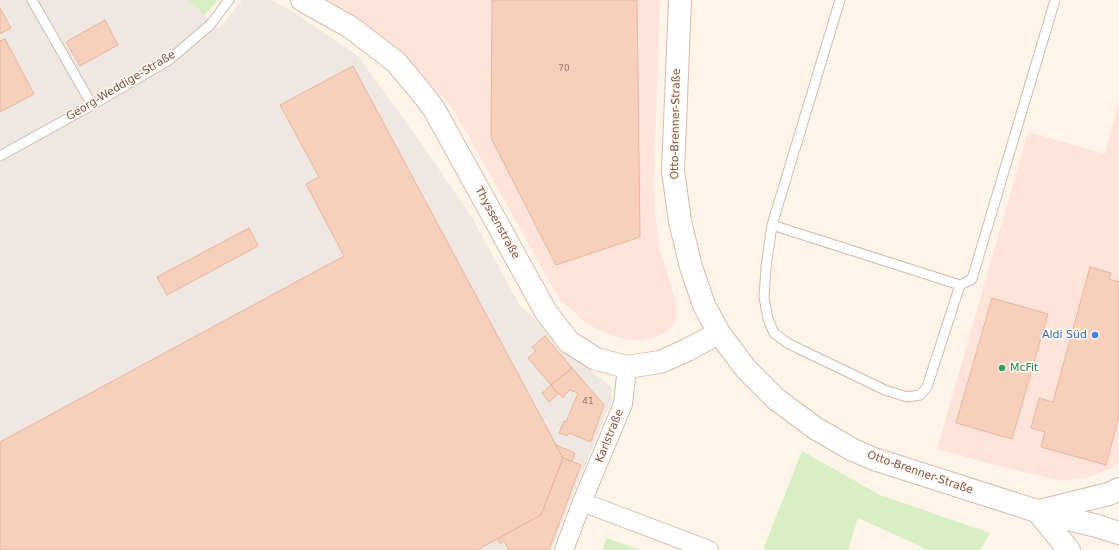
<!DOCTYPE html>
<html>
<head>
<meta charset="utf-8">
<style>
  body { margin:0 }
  canvas { display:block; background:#fef4e8 }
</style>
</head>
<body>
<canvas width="1119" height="550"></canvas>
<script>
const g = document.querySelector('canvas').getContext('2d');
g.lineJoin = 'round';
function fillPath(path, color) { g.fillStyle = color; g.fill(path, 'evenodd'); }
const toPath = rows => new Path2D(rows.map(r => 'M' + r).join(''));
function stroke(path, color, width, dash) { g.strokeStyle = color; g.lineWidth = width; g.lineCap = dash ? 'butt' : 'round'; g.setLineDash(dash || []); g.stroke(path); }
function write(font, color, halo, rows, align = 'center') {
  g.font = font + ' "DejaVu Sans",sans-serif'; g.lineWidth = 3.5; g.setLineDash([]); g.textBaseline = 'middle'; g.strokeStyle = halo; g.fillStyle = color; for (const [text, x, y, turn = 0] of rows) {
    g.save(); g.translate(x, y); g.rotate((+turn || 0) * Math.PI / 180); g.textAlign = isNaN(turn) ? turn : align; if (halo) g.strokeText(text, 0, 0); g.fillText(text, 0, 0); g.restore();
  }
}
fillPath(toPath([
  [325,0,660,0,654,182,655,213,660,249,676,302,677,313,675,322,667,332,655,337,642,340,632,340,619,338,597,329,586,323,560,300,452,107,422,75],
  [1119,102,1119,464,1117,466,1086,478,1063,481,1006,468,937,449,1028,132,1105,154]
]), '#ffe4db');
fillPath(toPath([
  [0,0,188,0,219,29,242,0,271,0,298,15,358,56,421,143,473,219,520,306,591,371,611,387,611,402,551,550,0,550]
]), '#efe7e1');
fillPath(toPath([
  [188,0,217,0,215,4,204,15],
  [802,451,880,495,990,533,980,550,929,550,858,518,848,550,763,550],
  [607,538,640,550,602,550]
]), '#d8eec4');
const building = toPath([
  [492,0,637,0,640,237,556,265,491,138,492,0],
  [0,8,11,28,0,34,0,8],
  [105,20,118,45,80,66,66,42,105,20],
  [5,39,34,94,0,112,0,41,5,39],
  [353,66,563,458,541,515,477,550,0,550,0,442,344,256,306,184,319,177,280,105,353,66],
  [249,228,258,246,167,295,157,277,249,228],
  [1090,267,1111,273,1109,279,1119,282,1119,417,1106,465,1041,447,1045,432,1031,428,1039,398,1053,402,1090,267],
  [992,298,1048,314,1012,439,956,423,992,298],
  [545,336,572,368,551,385,528,358,536,351,532,347,545,336],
  [572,368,604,405,591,442,569,433,567,436,559,433,564,421,566,422,578,393,570,390,564,395,565,396,563,398,551,385,572,368],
  [551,385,558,394,549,402,542,393,551,385],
  [556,445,575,453,572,461,563,458,556,445],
  [563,458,581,465,549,550,509,550,504,541,500,544,497,539,541,515,563,458]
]);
fillPath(building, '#f6d0bd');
stroke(building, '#ebb49c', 1);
const lane = toPath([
  [32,0,92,105],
  [840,0,772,225,960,285,972,279,1055,0],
  [0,156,92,105,169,60,210,25,229,0],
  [772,225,766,267,764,297,768,319,774,333,789,344,885,390,907,397,920,395,927,387,960,285]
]);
const street = toPath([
  [582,502,709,550],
  [564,550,582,502,623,404,627,367]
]);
const secondary = toPath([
  [302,0,350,27,396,62,425,97,434,109,546,312,569,342,596,359,627,367,660,362,687,350,719,333],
  [680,0,673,171,680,221,691,267,704,305,719,333,746,369,776,399,815,428,853,450,874,459,1037,511,1097,526,1119,533],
  [1037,511,1069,550],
  [1040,511,1109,494,1119,489]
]);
stroke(lane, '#d3baac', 11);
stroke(street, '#d3baac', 20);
stroke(secondary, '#d8bcab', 24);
stroke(lane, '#fff', 9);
stroke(street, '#fff', 18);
stroke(secondary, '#fff', 22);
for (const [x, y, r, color] of [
  [1095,335,4,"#3f7fe0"],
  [1002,368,4,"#2e9e5b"]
]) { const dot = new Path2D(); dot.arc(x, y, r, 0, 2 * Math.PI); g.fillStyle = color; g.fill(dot); stroke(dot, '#fff8f0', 1.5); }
write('9px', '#9a7566', null, [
  ["70",564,69],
  ["41",588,402]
]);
write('11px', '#7c5749', '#fff8f0', [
  ["Georg-Weddige-Straße",121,86,-31],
  ["Otto-Brenner-Straße",676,124,-89],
  ["Thyssenstraße",497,223,61],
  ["Karlstraße",610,436,-68],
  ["Otto-Brenner-Straße",920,473,19]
]);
write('11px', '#366cbe', '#fff8f0', [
  ["Aldi Süd",1087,335]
], 'right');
write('11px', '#27864d', '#fff8f0', [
  ["McFit",1010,368]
], 'left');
</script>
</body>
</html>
